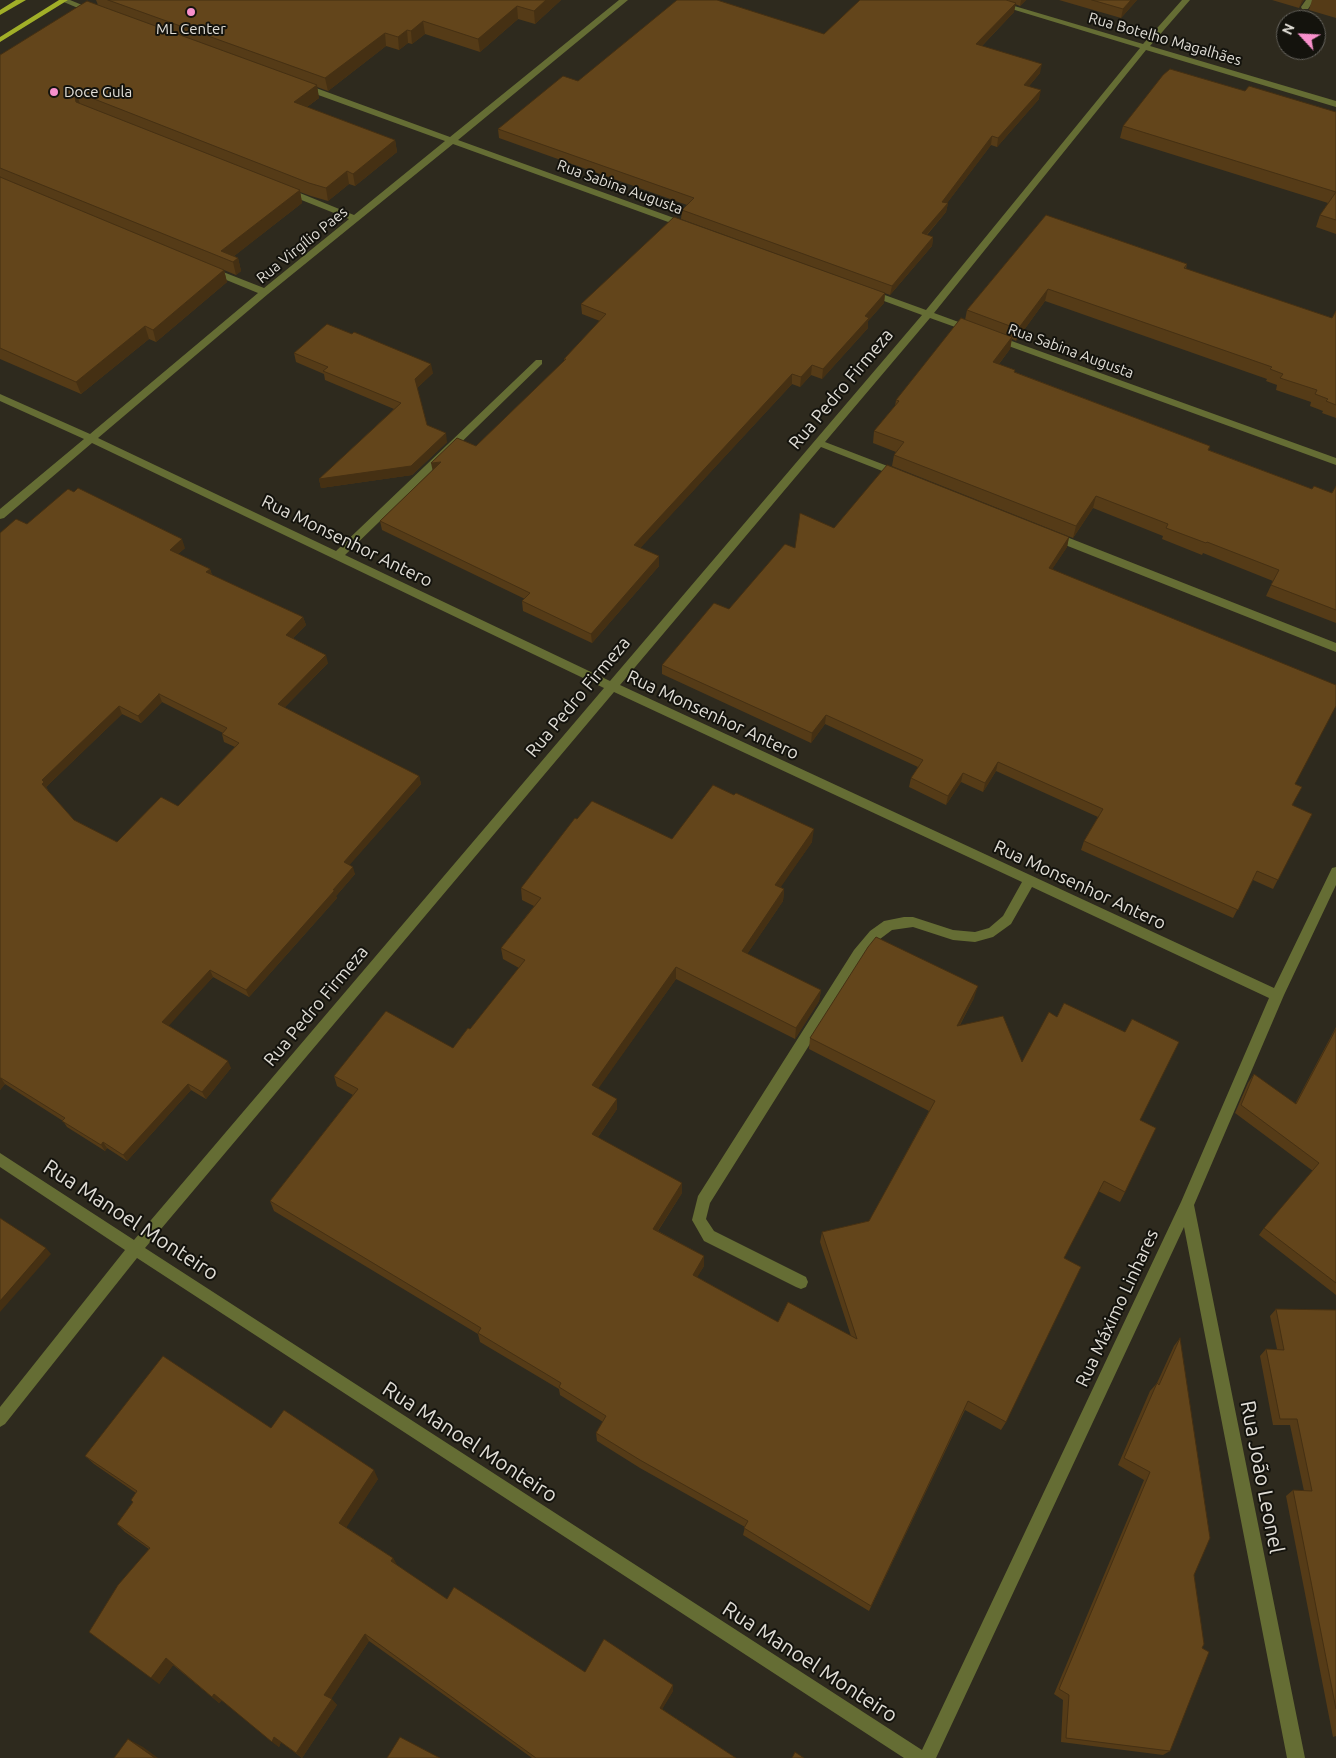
<!DOCTYPE html>
<html>
<head>
<meta charset="utf-8">
<style>
  body { margin:0 }
  #map { position:relative; width:1336px; height:1758px; overflow:hidden; background:#2e2a1e; font-family:Ubuntu,sans-serif }
  canvas { display:block }
  .north { position:absolute; left:1276px; top:10px; width:50px; height:50px; box-sizing:border-box; background:#14130d; border:1px solid #66645e; border-radius:50%; rotate:295deg; font-size:14px; font-weight:700; line-height:20px; text-align:center; color:#e1ded7 }
  .north::after { content:''; display:block; margin:auto; width:18px; height:22px; background:#f890cc; clip-path:polygon(50% 0,100% 100%,50% 72%,0 100%) }
</style>
</head>
<body>
<div id="map">
<canvas width="1336" height="1758"></canvas>
<div class="north">N</div>
</div>
<script>
const g = document.querySelector('canvas').getContext('2d');
g.lineJoin = 'round';
const toPath = rows => new Path2D(rows.map(r => 'M' + r).join(''));
function fillPath(path, color) { g.fillStyle = color; g.fill(path, 'evenodd'); }
function stroke(path, color, width, dash) { g.strokeStyle = color; g.lineWidth = width; g.lineCap = dash ? 'butt' : 'round'; g.setLineDash(dash || []); g.stroke(path); }
function write(font, color, halo, rows, align = 'center') {
  g.font = font + ' Ubuntu,sans-serif'; g.lineWidth = 4; g.setLineDash([]); g.textBaseline = 'middle'; g.strokeStyle = halo; g.fillStyle = color; for (const [text, x, y, turn = 0] of rows) {
    g.save(); g.translate(x, y); g.rotate((+turn || 0) * Math.PI / 180); g.textAlign = isNaN(turn) ? turn : align; if (halo) g.strokeText(text, 0, 0); g.fillText(text, 0, 0); g.restore();
  }
}
fillPath(toPath([
  [59,0,70,0,99,12,92,14,59,0],
  [619,0,628,0,458,140,688,223,688,227,682,227,453,144,268,294,98,438,336,551,536,360,542,360,542,364,345,555,610,681,922,315,865,294,865,290,871,290,926,310,1140,48,982,0,994,0,1143,44,1182,0,1190,0,1150,46,1336,101,1336,107,1146,50,934,313,975,328,975,332,969,332,930,318,825,442,903,472,904,474,903,476,895,476,821,447,620,685,1274,988,1332,868,1336,867,1336,885,1284,995,1194,1205,1305,1758,1287,1758,1184,1227,936,1758,904,1758,137,1258,5,1424,0,1427,0,1407,125,1250,0,1167,0,1153,134,1240,604,688,92,443,4,518,0,519,0,509,84,439,0,401,0,394,90,434,258,293,207,272,207,268,213,268,264,288,349,219,284,193,284,189,290,189,354,215,445,141,299,88,299,84,305,84,450,137,619,0],
  [614,692,1022,882,1003,916,989,928,975,932,953,930,913,917,904,917,884,921,870,931,854,950,698,1196,692,1220,704,1241,796,1287,801,1289,806,1287,808,1282,806,1277,714,1231,706,1219,710,1203,864,958,880,939,892,930,913,927,953,940,975,942,993,937,1011,924,1032,887,1269,998,1181,1202,922,1750,145,1248,614,692],
  [1306,0,1314,0,1308,9,1302,9,1301,7,1306,0],
  [995,335,1336,458,1336,465,992,340,992,336,995,335],
  [1054,532,1336,643,1336,652,1050,539,1049,536,1054,532]
]), '#656d34');
fillPath(toPath([
  [16,0,26,0,0,15,0,10,16,0],
  [59,0,68,0,0,42,0,37,59,0]
]), '#a1af28');
fillPath(toPath([
  [96,0,561,0,535,24,518,19,480,52,425,34,412,44,408,43,399,50,386,46,328,91,317,87,319,98,307,107,395,140,397,152,355,186,349,184,328,201,311,196,300,192,302,203,234,256,238,258,241,271,236,275,224,270,227,282,156,342,149,339,81,394,0,359,0,55,98,5],
  [860,0,1026,0,1020,6,1015,4,1014,12,982,46,1040,73,1029,86,1039,99,997,147,991,145,947,203,948,203,946,212,927,235,933,237,932,246,890,295,681,219,682,210,687,205,499,138,498,129,578,81,824,34],
  [1059,0,1137,0,1121,18],
  [1272,0,1304,0,1299,8],
  [1312,0,1336,0,1336,18,1309,10],
  [1245,91,1336,112,1336,234,1316,227,1320,215,1328,203,1120,138,1123,126],
  [1046,215,1187,264,1186,269,1332,318,1336,311,1336,418,1322,413,1323,411,1310,406,1311,402,1276,390,1277,385,1266,381,1267,379,1045,301,1016,341,1012,339,1010,349,999,364,1015,370,1015,372,1210,446,1209,450,1312,489,1332,493,1336,486,1336,623,1266,596,1273,581,1203,553,1202,555,1162,539,1163,536,1093,508,1073,538,892,466,894,455,896,452,873,443,874,431,895,406,896,400,965,320,967,310],
  [885,293,884,303,868,321,868,328,822,379,811,375,800,387,792,384,640,548,659,556,659,566,592,643,523,611,522,601,525,599,382,530,380,521,476,446,564,361,564,359,600,321,582,314,581,304],
  [294,353,433,373,417,388,427,425,447,442,412,475,321,488,319,479,394,409,325,380,324,374,296,362],
  [27,524,185,548,178,554,210,569,212,575,303,617,306,625,293,638,328,663,284,708,419,776,421,784,349,865,355,874,336,896,337,898,249,997,213,977,168,1025,231,1068,206,1099,191,1090,127,1161,107,1148,105,1151,67,1127,63,1121,5,1084,0,1090,0,533],
  [162,702,223,733,222,734,224,742,235,747,178,806,117,842,74,820,47,790,48,790,46,787,122,714,141,723],
  [834,528,1069,537,1067,547,1052,569,1295,784,1293,806,1312,814,1273,889,1253,880,1233,918,1081,850,1084,841,1098,817,996,771,983,792,961,782,946,805,909,787,911,778,918,767,825,724,811,743,662,674,662,665,729,609,795,548],
  [577,819,672,839,812,842,780,887,784,889,783,901,747,954,821,990,819,1001,795,1039,676,979,598,1088,617,1109,598,1137,682,1193,658,1231,704,1256,704,1266,697,1277,778,1322,851,1336,820,1242,822,1232,869,1221,929,1111,809,1049,810,1038,974,998,960,1025,1022,1062,1140,1120,1125,1192,1120,1202,1098,1191,1064,1258,1006,1422,1001,1430,965,1410,869,1611,743,1535,745,1527,640,1468,597,1441,596,1433,603,1422,560,1395,559,1389,480,1342,478,1334,274,1211,270,1201,353,1095,337,1086,334,1076,453,1048,470,1029,519,968,503,959,501,948,534,906,522,900,521,888],
  [1336,1027,1336,1295,1259,1235,1264,1228,1313,1171,1235,1113,1248,1083,1254,1074,1295,1104],
  [1276,1309,1336,1310,1336,1736,1333,1737,1286,1496,1293,1490,1304,1491,1290,1425,1273,1425,1260,1356,1266,1349,1277,1349,1270,1316],
  [1180,1338,1194,1575,1202,1648,1170,1751,1163,1755,1061,1742,1063,1700,1054,1694,1144,1480,1118,1465,1150,1391,1157,1383,1174,1346],
  [271,1428,378,1479,346,1527,393,1558,397,1566,447,1599,585,1672,673,1685,673,1691,662,1709,736,1758,532,1758,369,1641,331,1699,337,1705,302,1758,281,1742,279,1747,222,1700,219,1703,212,1697,173,1665,159,1684,149,1549,125,1532,117,1524,133,1502,136,1493,94,1464,85,1456]
]), '#553b17');
fillPath(toPath([
  [546,0,561,0,535,24,534,11],
  [1021,0,1026,0,1020,6],
  [1131,0,1137,0,1121,18,1123,9],
  [1302,0,1304,0,1299,8],
  [1016,3,1014,12,975,53,976,44],
  [517,6,518,19,480,52,478,39],
  [423,21,425,34,412,44,411,31],
  [407,30,408,43,399,50,398,37],
  [385,33,386,46,328,91,325,78],
  [1042,64,1040,73,1022,94,1024,85],
  [317,85,319,98,296,115,294,102],
  [1041,90,1039,99,997,147,998,138],
  [77,95,81,107,80,115,75,97],
  [992,136,991,145,941,211,942,202],
  [395,140,397,152,355,186,353,174],
  [347,171,349,184,328,201,326,188],
  [300,190,302,203,229,260,221,251],
  [948,203,946,212,920,242,922,233],
  [933,237,932,246,890,295,892,286],
  [238,258,241,271,236,275,233,262],
  [224,270,227,282,156,342,153,330],
  [1048,289,1045,301,1016,341,1018,329],
  [885,293,884,303,868,321,868,328,822,379,823,369,865,316],
  [145,326,149,339,81,394,76,382],
  [1012,337,1010,349,991,374,993,362],
  [431,364,433,373,416,389,415,379],
  [812,365,811,375,800,387,801,377],
  [792,374,792,384,634,555,634,545],
  [446,433,447,442,412,475,321,488,319,479],
  [441,462,433,472,431,463],
  [1096,496,1093,508,1073,538,1076,526],
  [1069,537,1067,547,1047,577,1049,568],
  [182,539,185,548,173,558,170,550],
  [659,556,659,566,592,643,591,634],
  [210,569,212,577,206,572],
  [303,617,306,625,288,643,286,635],
  [326,655,328,663,280,712,278,704],
  [159,694,162,702,141,723,138,716],
  [119,706,122,714,46,787,48,790,46,792,42,784,42,780],
  [826,715,825,724,811,743,812,733],
  [998,762,996,771,983,792,985,783],
  [963,773,961,782,946,805,948,796],
  [419,776,421,784,346,869,344,862],
  [814,829,812,842,774,897,775,885],
  [353,867,355,874,336,896,337,898,249,997,246,990],
  [784,889,783,901,741,963,742,951],
  [676,967,676,979,593,1096,592,1085],
  [210,970,213,977,166,1029,162,1022],
  [978,986,974,998,953,1037,957,1026],
  [821,990,819,1001,795,1039,796,1028],
  [228,1061,231,1068,206,1099,202,1092],
  [0,1078,1,1078,5,1084,0,1090],
  [188,1084,191,1090,127,1161,123,1155],
  [617,1099,617,1109,593,1144,592,1134],
  [103,1142,107,1148,105,1151,101,1145],
  [682,1183,682,1193,653,1238,653,1229],
  [46,1248,51,1254,0,1312,0,1301],
  [704,1256,704,1266,693,1284,693,1275],
  [374,1470,378,1479,344,1531,339,1523],
  [393,1558,397,1565,395,1569,391,1561],
  [365,1634,369,1641,330,1701,324,1695],
  [166,1658,174,1664,159,1684,151,1678],
  [673,1685,673,1691,660,1713,660,1708],
  [214,1694,222,1700,219,1703,212,1697],
  [332,1699,337,1705,302,1758,296,1753],
  [274,1737,281,1742,279,1747,272,1742],
  [128,1739,143,1747,158,1758,155,1758]
]), '#453013');
const building = toPath([
  [108,0,546,0,534,11,517,6,478,39,423,21,411,31,407,30,398,37,385,33,325,78,108,0],
  [677,0,717,0,824,34,860,0,1006,0,1016,3,976,44,1042,64,1024,85,1041,90,998,138,992,136,942,202,948,203,922,233,933,237,892,286,682,210,694,198,498,129,563,76,578,81,677,0],
  [1092,0,1131,0,1123,9,1092,0],
  [87,1,317,85,294,102,395,140,353,174,347,171,326,188,309,183,84,95,77,95,75,97,76,102,300,190,221,251,238,258,233,262,0,168,0,55,87,1],
  [1170,69,1245,91,1249,86,1336,112,1336,220,1320,215,1336,192,1123,126,1163,75,1170,69],
  [0,177,224,270,153,330,145,326,76,382,0,348,0,177],
  [1046,215,1187,264,1184,268,1332,318,1336,311,1336,405,1326,401,1328,399,1315,394,1317,390,1280,378,1283,374,1270,369,1272,367,1048,289,1018,329,967,310,1046,215],
  [674,217,885,293,865,316,869,318,823,369,812,365,801,377,792,374,634,545,659,556,591,634,522,601,530,593,380,521,441,462,431,463,457,438,476,446,566,359,564,359,606,314,581,304,674,217],
  [961,318,1012,337,993,362,1015,370,1014,372,1210,446,1208,450,1312,489,1314,486,1332,493,1336,486,1336,610,1271,585,1279,570,1207,542,1206,543,1166,528,1168,524,1096,496,1076,526,894,455,904,442,874,431,899,401,896,400,961,318],
  [327,324,352,334,354,332,431,364,415,379,427,425,446,433,411,466,319,479,401,403,323,371,328,367,294,353,327,324],
  [887,465,1069,537,1049,568,1336,685,1336,706,1295,784,1302,787,1292,805,1312,814,1278,880,1257,871,1238,910,1084,841,1103,809,998,762,985,783,963,773,948,796,911,778,923,760,857,729,826,715,812,733,662,665,714,603,729,609,785,544,795,548,800,513,834,528,887,465],
  [78,488,182,539,170,550,210,569,206,572,303,617,286,635,326,655,278,704,419,776,344,862,353,867,333,890,335,890,246,990,210,970,162,1022,228,1061,202,1092,188,1084,123,1155,103,1142,101,1145,62,1121,65,1118,1,1078,0,1078,0,533,16,519,27,524,68,489,74,492,78,488],
  [159,694,227,728,222,734,239,743,178,806,161,797,117,842,74,820,42,784,44,782,42,780,119,706,138,716,159,694],
  [713,785,734,795,736,793,814,829,775,885,784,889,742,951,821,990,796,1028,676,967,592,1085,617,1099,592,1134,682,1183,653,1229,704,1256,693,1275,778,1322,788,1302,857,1339,822,1232,869,1221,935,1101,810,1038,868,947,876,937,978,986,957,1026,1003,1016,1022,1062,1049,1012,1057,1017,1064,1003,1125,1032,1132,1019,1179,1042,1140,1120,1156,1128,1125,1192,1104,1181,1064,1258,1081,1267,1006,1422,968,1401,871,1606,744,1528,748,1521,640,1460,596,1433,606,1416,559,1387,561,1383,478,1333,481,1328,270,1201,358,1089,334,1076,386,1011,453,1048,468,1028,470,1029,525,960,501,948,541,898,521,888,575,818,577,819,592,801,672,839,713,785],
  [1336,1029,1336,1283,1264,1228,1319,1163,1241,1105,1254,1074,1296,1104,1336,1029],
  [0,1218,46,1248,0,1301,0,1218],
  [1276,1309,1336,1310,1336,1709,1293,1490,1312,1491,1297,1419,1280,1419,1266,1349,1284,1350,1276,1309],
  [1180,1338,1210,1538,1194,1575,1204,1644,1202,1648,1209,1652,1170,1751,1066,1738,1069,1695,1059,1689,1150,1472,1124,1458,1157,1383,1159,1385,1180,1338],
  [163,1356,271,1428,284,1410,374,1470,339,1523,393,1558,391,1561,447,1599,454,1587,585,1672,604,1639,673,1685,660,1708,736,1758,536,1758,365,1634,324,1695,332,1699,296,1753,274,1737,272,1742,214,1694,212,1697,166,1658,151,1678,89,1632,118,1585,150,1548,117,1524,133,1502,131,1500,137,1491,85,1456,163,1356],
  [400,1737,440,1758,387,1758,400,1737],
  [128,1739,155,1758,114,1758,128,1739],
  [795,1752,804,1758,792,1758,795,1752]
]);
fillPath(building, '#63451b');
stroke(building, '#453013', 1);
for (const [x, y, r, color] of [
  [191,12,5,"#f890cc"],
  [54,92,5,"#f890cc"]
]) { const dot = new Path2D(); dot.arc(x, y, r, 0, 2 * Math.PI); g.fillStyle = color; g.fill(dot); stroke(dot, '#14130d', 2); }
write('15px', '#e1ded7', '#14130d', [
  ["ML Center",191,29],
  ["Doce Gula",64,92,"left"]
]);
write('15px', '#e1ded7', '#14130d', [
  ["Rua Botelho Magalhães",1165,39,16],
  ["Rua Sabina Augusta",620,187,20],
  ["Rua Virgílio Paes",302,245,-39],
  ["Rua Sabina Augusta",1071,351,20]
]);
write('18px', '#e1ded7', '#14130d', [
  ["Rua Pedro Firmeza",841,389,-50],
  ["Rua Monsenhor Antero",347,541,26],
  ["Rua Pedro Firmeza",578,697,-50],
  ["Rua Monsenhor Antero",713,715,25],
  ["Rua Monsenhor Antero",1080,885,25],
  ["Rua Pedro Firmeza",316,1006,-50],
  ["Rua Máximo Linhares",1117,1308,-65]
]);
write('21px', '#e1ded7', '#14130d', [
  ["Rua Manoel Monteiro",131,1220,33],
  ["Rua Manoel Monteiro",470,1442,33],
  ["Rua João Leonel",1262,1477,79],
  ["Rua Manoel Monteiro",810,1662,33]
]);
</script>
</body>
</html>
